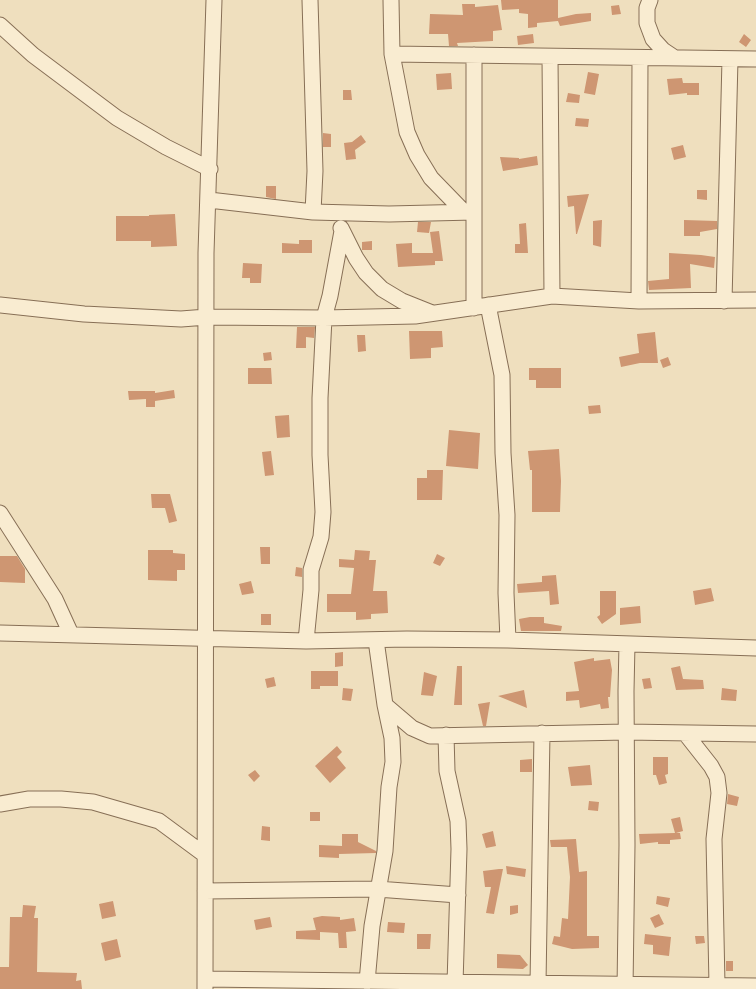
<!DOCTYPE html>
<html>
<head>
<meta charset="utf-8">
<style>
  body { margin:0 }
  canvas { display:block; background:#efdfbe }
</style>
</head>
<body>
<canvas width="756" height="989"></canvas>
<script>
const g = document.querySelector('canvas').getContext('2d');
g.lineJoin = 'round';
function fillPath(path, color) { g.fillStyle = color; g.fill(path, 'evenodd'); }
const toPath = rows => new Path2D(rows.map(r => 'M' + r).join(''));
function stroke(path, color, width, dash) { g.strokeStyle = color; g.lineWidth = width; g.lineCap = dash ? 'butt' : 'round'; g.setLineDash(dash || []); g.stroke(path); }
fillPath(toPath([
  [501,0,558,0,558,18,576,14,591,13,591,21,560,26,558,21,537,23,537,27,528,28,528,14,519,13,519,9,502,10],
  [462,4,475,4,475,7,498,5,502,30,493,31,493,41,457,43,458,46,449,46,448,34,429,34,430,14,463,15],
  [619,5,621,14,612,15,611,6],
  [533,34,534,43,518,45,517,36],
  [744,34,751,40,746,47,739,42],
  [588,72,599,74,595,95,584,93],
  [451,73,452,89,437,90,436,74],
  [682,78,683,83,699,83,699,95,687,95,687,93,669,95,667,79],
  [343,90,351,90,352,100,343,100],
  [568,93,580,95,579,103,566,102],
  [576,118,589,119,588,127,575,126],
  [323,133,331,134,331,147,323,147],
  [361,135,366,142,355,150,356,159,346,160,344,143,352,142],
  [683,145,686,157,674,160,671,148],
  [537,156,538,165,503,171,500,157,519,158,519,159],
  [266,186,276,186,276,199,266,197],
  [697,190,707,190,707,200,697,199],
  [589,194,577,234,576,234,574,206,568,207,567,196],
  [175,214,177,246,151,247,151,241,116,241,116,216,149,216,149,215],
  [602,220,601,247,593,245,593,221],
  [684,220,717,221,717,229,700,232,700,236,684,236],
  [418,222,431,222,429,233,417,232],
  [526,223,528,253,515,253,515,244,520,244,519,224],
  [439,231,443,261,435,261,435,265,398,267,396,244,412,243,412,253,433,253,430,232],
  [299,240,312,240,312,253,282,253,282,243,299,244],
  [372,241,372,250,362,250,362,242],
  [669,253,701,255,715,257,714,268,690,264,691,288,649,290,648,281,669,279],
  [243,263,262,264,261,283,250,283,250,278,242,278],
  [297,327,315,327,314,338,306,337,306,348,296,348],
  [409,331,442,331,443,347,431,348,431,358,410,359],
  [655,332,658,363,640,363,621,367,619,357,639,353,637,334],
  [357,335,365,335,366,351,358,352],
  [271,352,272,360,264,361,263,353],
  [668,357,671,365,663,368,660,360],
  [248,368,271,368,272,384,248,384],
  [529,368,561,368,561,388,536,388,536,380,529,380],
  [174,390,175,398,155,401,155,407,146,407,146,399,129,400,128,391,155,391,155,393],
  [600,405,601,413,589,414,588,406],
  [289,415,290,437,277,438,275,416],
  [449,430,480,433,478,469,446,466],
  [559,449,561,481,560,512,532,512,532,470,530,470,528,451],
  [271,451,274,475,265,476,262,452],
  [427,470,443,470,442,500,417,500,417,478,427,478],
  [151,494,170,494,177,521,169,523,165,508,152,508],
  [260,547,270,547,270,564,261,564],
  [148,550,173,550,173,553,185,554,185,570,177,570,177,581,148,580],
  [355,550,370,551,369,560,376,560,373,591,387,591,388,613,371,614,371,619,356,620,356,612,327,612,327,594,351,594,354,568,339,567,339,559,354,560],
  [437,554,445,558,440,566,433,563],
  [0,556,17,556,25,569,25,583,0,582],
  [296,567,302,568,302,577,295,576],
  [556,575,559,604,550,605,549,591,518,593,517,584,542,582,542,576],
  [251,581,254,593,242,595,239,584],
  [711,588,714,601,695,605,693,591],
  [600,591,616,591,616,614,602,624,597,617,600,615],
  [640,606,641,623,620,625,620,608],
  [261,614,271,614,271,625,261,625],
  [530,617,544,617,544,623,562,626,561,631,521,631,519,619],
  [343,652,343,666,335,667,335,653],
  [594,658,594,661,610,659,612,670,610,697,608,697,609,708,601,709,600,704,580,708,579,700,566,701,566,692,579,691,574,662],
  [457,666,462,666,462,705,454,705],
  [680,666,683,679,703,680,704,689,676,690,671,668],
  [311,671,338,671,338,686,320,686,320,689,311,689],
  [424,672,437,676,433,696,421,695],
  [274,677,276,686,267,688,265,679],
  [650,678,652,688,644,689,642,679],
  [343,688,353,689,351,701,342,700],
  [722,688,737,690,736,701,721,700],
  [524,690,527,708,498,696],
  [490,702,486,726,483,726,478,704],
  [337,746,342,752,337,757,346,768,330,783,315,766],
  [653,757,668,757,668,774,665,775,667,783,659,785,656,775,653,775],
  [532,759,532,772,520,772,520,760],
  [590,765,592,785,571,786,568,767],
  [255,770,260,776,254,782,248,775],
  [728,794,739,797,737,806,727,804],
  [589,801,599,802,598,811,588,810],
  [310,812,320,812,320,821,310,821],
  [680,817,683,831,676,833,680,833,681,839,670,840,670,844,658,844,658,842,640,844,639,834,675,833,671,819],
  [262,826,270,827,270,841,261,840],
  [493,831,496,846,486,848,482,834],
  [342,834,358,834,358,842,376,851,376,853,339,854,339,858,319,857,319,845,342,846],
  [576,839,579,872,587,871,587,936,599,936,599,948,572,949,552,944,554,936,560,937,562,918,568,919,570,877,567,847,551,847,550,840],
  [506,866,526,869,525,877,507,874],
  [499,869,503,869,494,914,486,913,491,887,485,887,483,871],
  [657,896,670,898,668,907,656,904],
  [113,901,116,916,102,919,99,904],
  [23,905,36,906,34,918,38,918,37,972,77,973,76,981,81,980,82,989,0,989,0,967,9,967,10,917,22,917],
  [518,905,518,913,510,915,510,906],
  [659,914,664,924,655,928,650,918],
  [322,916,340,917,340,920,354,918,356,931,346,932,347,948,339,948,338,933,320,932,320,940,296,939,296,931,316,930,313,918],
  [270,917,272,927,256,930,254,920],
  [388,922,405,923,404,933,387,932],
  [417,934,431,934,430,949,417,949],
  [645,934,671,937,669,956,653,954,653,945,644,944],
  [695,936,704,936,705,943,696,944],
  [117,939,121,957,105,961,101,943],
  [497,954,520,955,528,965,523,969,497,968],
  [726,961,733,961,733,971,726,971]
]), '#ce9672');
const minor = toPath([
  [310,0,315,171,313,212],
  [391,0,392,54,407,132,417,155,431,178,464,212],
  [650,0,647,8,647,23,653,39,663,50,675,58],
  [0,25,33,55,117,118,166,147,210,169],
  [392,54,756,59],
  [550,57,552,296],
  [209,200,313,212,389,214,474,212],
  [341,228,356,258,366,273,382,289,402,301,432,313],
  [639,301,640,58],
  [724,301,730,59],
  [0,305,84,314,181,319,207,317,324,318,415,316,552,296,639,301,756,300],
  [488,305,502,375,503,453,507,515,506,593,508,640],
  [474,308,474,55],
  [0,513,55,599,71,634],
  [0,633,306,641,407,639,508,640,756,648],
  [306,641,311,590,311,570,321,537,323,512,320,455,320,398,324,318,330,296,342,231],
  [385,705,412,728,430,736,626,732,756,734],
  [685,733,711,766,717,777,719,793,714,839,717,985],
  [446,735,447,771,458,821,459,849,455,984],
  [0,804,29,799,61,799,93,802,159,821,205,855],
  [205,891,377,889,458,895],
  [205,979,756,986],
  [367,982,372,926,385,851,389,787,393,762,392,738,385,705,376,640],
  [538,984,542,733],
  [205,989,206,253,214,0],
  [625,989,627,845,626,691,627,644]
]);
stroke(minor, '#876f56', 17);
stroke(minor, '#f9ecd1', 15);
</script>
</body>
</html>
